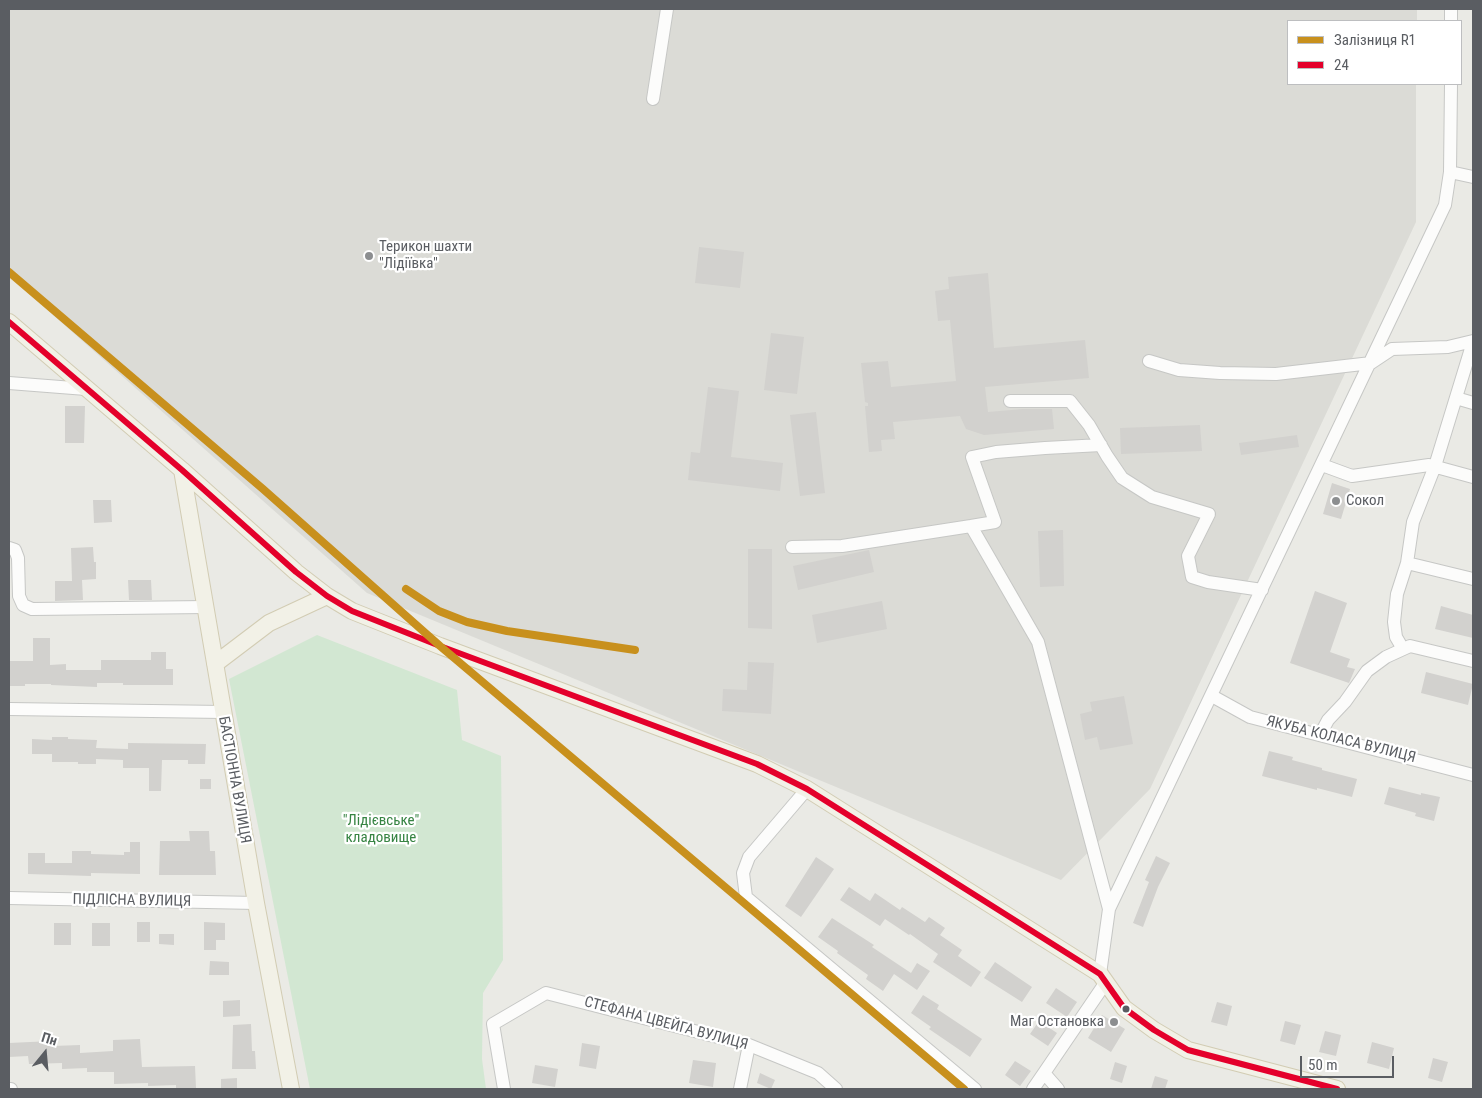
<!DOCTYPE html>
<html>
<head>
<meta charset="utf-8">
<style>
  body { margin:0 }
  #map { position:relative; width:1482px; height:1098px; overflow:hidden; background:#eaeae5; font-family:"Roboto Condensed",sans-serif }
  canvas { display:block }
  .frame { position:absolute; inset:0; border:10px solid #5a5d62; pointer-events:none }
  .legend { position:absolute; left:1287px; top:20px; width:175px; height:65px; box-sizing:border-box; background:#fff; border:1px solid #bdbec0; margin:0; padding:6px 9px; list-style:none; font-size:15px; color:#5a5d62 }
  .legend li { display:flex; align-items:center; gap:10px; height:25px }
  .legend b { width:25px; border:1px solid #bdbec0 }
  .north { position:absolute; left:20px; top:1028px; width:50px; height:50px; -webkit-text-stroke:4px #fff; paint-order:stroke; rotate:17deg; font-size:14px; font-weight:700; line-height:20px; text-align:center; color:#5a5d62 }
  .north::after { content:''; display:block; margin:auto; width:18px; height:22px; background:#5a5d62; clip-path:polygon(50% 0,100% 100%,50% 72%,0 100%) }
  .scale { position:absolute; left:1300px; top:1056px; width:94px; height:22px; box-sizing:border-box; border:2px solid #5a5d62; border-top:0; padding-left:6px; font-size:15px; line-height:18px; white-space:nowrap; color:#5a5d62; -webkit-text-stroke:4px #fff; paint-order:stroke }
</style>
</head>
<body>
<div id="map">
<canvas width="1482" height="1098"></canvas>
<div class="frame"></div>
<ul class="legend">
<li><b style="height:6px;background:#c8901d"></b>Залізниця R1</li>
<li><b style="height:6px;background:#e4002b"></b>24</li>
</ul>
<div class="north">Пн</div>
<div class="scale">50 m</div>
</div>
<script>
const g = document.querySelector('canvas').getContext('2d');
g.lineJoin = 'round';
function fillPath(path, color) { g.fillStyle = color; g.fill(path, 'evenodd'); }
const toPath = rows => new Path2D(rows.map(r => 'M' + r).join(''));
function stroke(path, color, width, dash) { g.strokeStyle = color; g.lineWidth = width; g.lineCap = dash ? 'butt' : 'round'; g.setLineDash(dash || []); g.stroke(path); }
function write(font, color, halo, rows, align = 'center') {
  g.font = font + ' "Roboto Condensed",sans-serif'; g.lineWidth = 4.5; g.setLineDash([]); g.textBaseline = 'middle'; g.strokeStyle = halo; g.fillStyle = color; for (const [text, x, y, turn = 0] of rows) {
    g.save(); g.translate(x, y); g.rotate((+turn || 0) * Math.PI / 180); g.textAlign = isNaN(turn) ? turn : align; if (halo) g.strokeText(text, 0, 0); g.fillText(text, 0, 0); g.restore();
  }
}
fillPath(toPath([
  [9,9,1417,9,1417,21,1288,21,1288,84,1416,84,1416,222,1150,789,1061,880,367,593,9,276]
]), '#dbdbd6');
fillPath(toPath([
  [317,635,457,690,462,740,501,756,503,960,483,993,482,1059,486,1089,310,1089,229,679]
]), '#d2e7d2');
fillPath(toPath([
  [699,247,744,252,740,288,695,283],
  [988,273,994,348,1085,340,1089,378,985,387,988,412,1023,409,1052,409,1054,429,984,435,966,429,960,416,893,422,895,439,881,440,882,451,869,452,865,406,868,406,868,403,865,402,861,363,888,361,891,387,956,381,950,320,938,321,935,291,949,289,948,277],
  [771,333,804,337,797,394,764,390],
  [708,387,739,391,731,457,783,463,780,491,688,480,691,452,700,453],
  [65,406,85,406,84,443,65,443],
  [816,412,825,493,800,496,790,415],
  [1200,425,1202,451,1121,454,1120,428],
  [1297,435,1299,447,1241,455,1239,443],
  [1332,483,1350,489,1341,519,1323,514],
  [93,500,111,500,112,522,94,523],
  [1063,530,1064,586,1040,587,1038,531],
  [93,547,94,562,96,562,96,579,82,580,83,600,55,601,55,581,72,581,71,548],
  [748,549,772,549,772,629,748,628],
  [869,550,874,572,798,590,793,566],
  [128,580,151,580,152,600,129,600],
  [1315,591,1347,603,1330,652,1350,659,1347,667,1355,669,1349,683,1290,663],
  [882,601,887,629,817,643,812,615],
  [1441,606,1473,615,1473,638,1435,629],
  [33,638,50,638,50,665,66,664,66,670,101,670,101,660,151,660,151,652,166,652,166,669,173,669,173,685,123,685,123,683,97,683,97,687,51,685,51,684,25,684,25,686,9,686,9,661,33,661],
  [748,662,774,663,771,714,722,711,723,689,747,690],
  [1426,672,1473,684,1468,705,1421,693],
  [1124,696,1133,744,1100,750,1097,737,1085,740,1080,714,1092,711,1090,702],
  [52,737,68,737,68,739,97,740,96,748,128,749,128,743,206,744,205,764,188,764,188,760,162,760,161,791,149,791,149,768,123,768,123,760,96,759,96,764,78,764,78,762,52,762,52,754,32,754,32,739,52,740],
  [1269,751,1293,757,1292,760,1322,768,1322,770,1357,779,1352,797,1317,788,1317,790,1262,776],
  [200,779,211,779,211,789,200,789],
  [1389,787,1421,795,1421,793,1440,797,1434,821,1415,816,1416,813,1384,804],
  [189,831,209,831,210,851,215,851,216,875,159,875,160,841,190,841],
  [130,842,140,842,140,874,91,873,91,876,28,874,28,853,45,853,45,863,72,863,72,851,91,851,91,854,124,855,124,852,130,852],
  [1156,856,1170,863,1158,887,1143,927,1133,923,1149,882,1145,880],
  [816,857,834,869,801,917,785,906],
  [849,887,870,901,875,893,900,910,902,907,925,922,929,917,945,928,940,935,962,950,958,956,981,972,971,987,933,962,938,954,910,934,909,935,885,919,880,926,840,900],
  [832,918,874,945,872,947,911,973,917,963,930,971,917,990,894,974,883,991,866,979,868,975,837,953,838,951,818,937],
  [137,922,150,922,150,942,137,942],
  [204,922,225,923,225,940,216,940,216,950,204,950],
  [54,923,71,923,71,945,54,945],
  [92,923,110,923,110,946,92,946],
  [159,934,174,934,174,945,159,944],
  [210,961,229,962,229,975,209,975],
  [995,962,1032,987,1022,1002,984,978],
  [1056,988,1077,1002,1067,1017,1046,1003],
  [923,995,939,1005,937,1009,982,1039,970,1057,929,1029,931,1027,911,1013],
  [240,1000,240,1016,223,1017,223,1001],
  [1217,1002,1232,1006,1227,1026,1211,1022],
  [1102,1015,1125,1029,1111,1052,1088,1038],
  [1039,1021,1057,1033,1048,1046,1030,1034],
  [1285,1021,1301,1025,1295,1045,1280,1041],
  [251,1024,252,1051,255,1051,256,1069,232,1069,233,1025],
  [1325,1031,1341,1035,1336,1056,1319,1052],
  [140,1039,142,1067,195,1066,196,1088,176,1088,176,1085,148,1086,148,1083,114,1084,114,1072,87,1072,87,1068,62,1069,62,1063,29,1064,28,1056,9,1057,9,1043,52,1041,53,1046,80,1045,80,1053,113,1051,113,1040],
  [1372,1042,1394,1048,1389,1069,1367,1063],
  [582,1043,600,1046,596,1069,579,1066],
  [1433,1058,1448,1062,1442,1082,1428,1078],
  [693,1060,716,1063,713,1087,689,1083],
  [1015,1061,1031,1071,1020,1086,1005,1075],
  [1115,1062,1127,1066,1122,1083,1110,1079],
  [535,1065,558,1069,555,1087,532,1083],
  [760,1073,775,1080,771,1089,757,1083],
  [1155,1076,1168,1080,1165,1089,1151,1089],
  [237,1078,237,1089,221,1089,221,1079]
]), '#d2d1ce');
const minor = toPath([
  [1451,21,1451,9],
  [653,99,667,9],
  [1450,172,1473,177],
  [1149,361,1179,370,1220,373,1276,374,1371,363,1392,349,1448,347,1473,341],
  [9,383,86,389],
  [1456,398,1473,403],
  [1010,401,1070,401,1089,425,1107,456,1122,478,1152,497,1209,514,1188,556,1192,577,1208,582,1262,590],
  [1322,465,1352,476,1429,465,1473,477],
  [971,526,995,522,972,457,996,452,1045,448,1101,445],
  [792,547,842,546,971,526,1038,642,1109,909],
  [9,548,15,550,18,558,19,596,23,605,32,609,206,607],
  [1407,563,1473,579],
  [1403,649,1396,637,1394,622,1397,594,1407,563,1413,522,1435,466,1473,342],
  [1212,696,1250,717,1473,775],
  [9,709,223,712],
  [1320,735,1328,720,1345,702,1367,671,1386,657,1410,646,1473,661],
  [807,789,749,857,743,873,746,897,975,1089],
  [9,898,256,903],
  [1100,974,1109,909,1445,205,1450,172,1451,84],
  [9,1089,11,1089],
  [504,1089,493,1024,546,993,749,1045,818,1073,836,1089],
  [740,1089,749,1045],
  [1033,1089,1044,1073],
  [1058,1089,1044,1073,1106,982]
]);
const major = toPath([
  [9,322,182,470,296,572,327,596,352,611,440,646,757,764,807,789,1100,974,1124,1008,1154,1030,1188,1050,1337,1089],
  [182,470,256,903,291,1089],
  [215,664,269,623,327,596]
]);
stroke(minor, '#c6c7c5', 14);
stroke(major, '#d2ccb3', 18);
stroke(minor, '#fcfcfb', 12);
stroke(major, '#f2f1e7', 16);
stroke(toPath([
  [9,322,182,470,296,572,327,596,352,611,440,646,757,764,807,789,1100,974,1124,1008,1154,1030,1188,1050,1337,1089]
]), '#e4002b', 6);
stroke(toPath([
  [9,272,263,489,440,646,964,1089],
  [406,589,439,611,467,622,507,631,635,650]
]), '#c8901d', 8);
for (const [x, y, r, color] of [
  [369,256,5,"#8c8e90"],
  [1336,501,5,"#8c8e90"],
  [1126,1009,4.5,"#5a5d62"],
  [1114,1022,5,"#8c8e90"]
]) { const dot = new Path2D(); dot.arc(x, y, r, 0, 2 * Math.PI); g.fillStyle = color; g.fill(dot); stroke(dot, '#fff', 2); }
write('15px', '#5a5d62', '#fff', [
  ["Терикон шахти",379,247],
  ["\"Лідіївка\"",379,264],
  ["Сокол",1346,501],
  ["Маг Остановка",1104,1022,"right"]
], 'left');
write('15px', '#5a5d62', '#fff', [
  ["ЯКУБА КОЛАСА ВУЛИЦЯ",1341,740,14],
  ["БАСТІОННА ВУЛИЦЯ",234,780,80],
  ["ПІДЛІСНА ВУЛИЦЯ",132,901,1],
  ["СТЕФАНА ЦВЕЙГА ВУЛИЦЯ",666,1024,15]
]);
write('15px', '#378443', '#fff', [
  ["\"Лідієвське\"",381,821],
  ["кладовище",381,838]
]);
</script>
</body>
</html>
